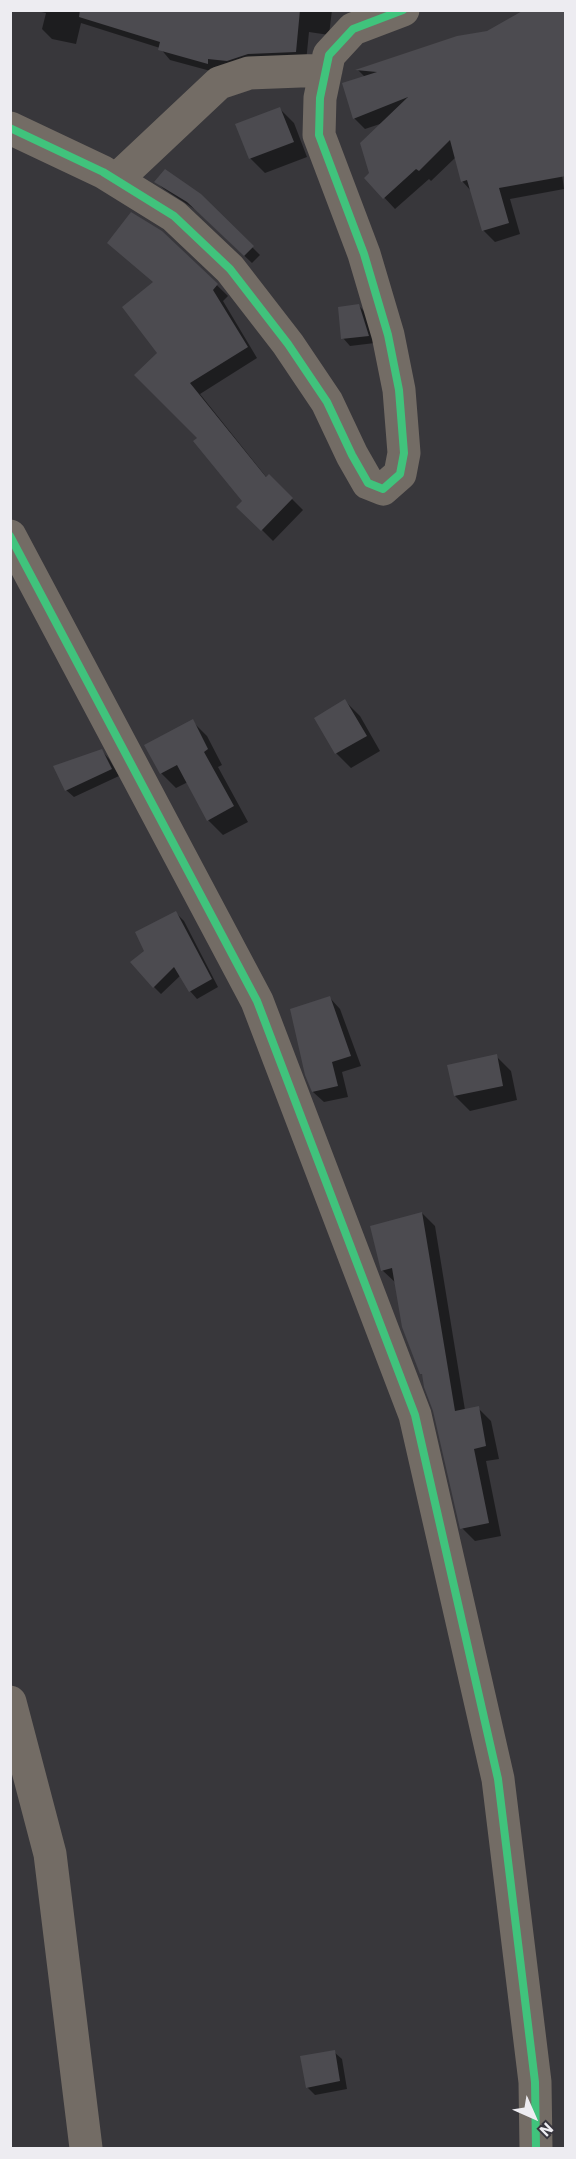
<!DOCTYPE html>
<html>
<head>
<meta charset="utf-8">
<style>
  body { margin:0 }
  #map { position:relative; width:576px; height:2159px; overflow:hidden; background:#38373b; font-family:"IBM Plex Sans",sans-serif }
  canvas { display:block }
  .frame { position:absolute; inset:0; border:12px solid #edecf1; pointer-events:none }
  .north { position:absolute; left:504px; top:2087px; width:60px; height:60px; -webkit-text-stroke:4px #37353d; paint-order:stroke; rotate:135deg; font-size:16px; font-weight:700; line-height:24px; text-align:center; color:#edecf1 }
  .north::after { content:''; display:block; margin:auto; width:21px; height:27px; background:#edecf1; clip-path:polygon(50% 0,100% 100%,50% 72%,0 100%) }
</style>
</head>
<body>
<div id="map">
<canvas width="576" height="2159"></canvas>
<div class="frame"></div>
<div class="north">N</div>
</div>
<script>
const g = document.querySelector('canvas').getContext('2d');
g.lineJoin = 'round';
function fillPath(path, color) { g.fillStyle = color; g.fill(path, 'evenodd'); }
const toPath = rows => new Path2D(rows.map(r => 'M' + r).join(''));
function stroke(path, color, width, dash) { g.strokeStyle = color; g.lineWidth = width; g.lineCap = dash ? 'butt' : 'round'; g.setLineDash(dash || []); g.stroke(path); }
fillPath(toPath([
  [32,10,332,10,329,35,309,32,306,62,218,73,170,60,160,48,81,23,76,44,52,39,42,29,46,13],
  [458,37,561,167,564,189,510,199,520,234,495,242,483,230,472,192,462,181,456,157,431,181,429,179,395,209,366,178,371,174,383,123,365,129,354,118,365,77,358,70],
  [279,108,294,123,307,157,265,173,250,158],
  [156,182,200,195,260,255,252,263,196,210,164,189],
  [162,232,228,296,223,301,257,358,200,394,267,478,269,476,303,510,273,541,239,507,244,501,199,438,159,353,155,283],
  [359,306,367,314,375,343,350,346,343,338],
  [345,701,360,716,380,751,351,768,336,753],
  [192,721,207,736,222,765,218,767,248,822,223,835,208,820,188,782,176,788,161,773,146,745],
  [102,751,109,759,119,776,74,797,66,790],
  [176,913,184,921,218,987,197,999,190,991,181,975,161,994,154,987,146,951],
  [330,998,340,1009,361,1066,342,1072,348,1097,324,1102,313,1092],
  [496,1056,511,1071,517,1100,470,1111,455,1096],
  [422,1213,435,1226,465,1410,478,1408,491,1421,499,1459,486,1461,501,1536,475,1541,462,1528,435,1410,424,1377,421,1373,396,1283,382,1270],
  [334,2052,342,2059,347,2089,315,2095,307,2087]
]), '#0007');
fillPath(toPath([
  [80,10,300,10,296,52,248,54,227,61,208,59,208,64,158,50,160,42,79,17],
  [524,10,566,10,566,176,499,188,509,223,482,231,467,180,461,182,450,140,419,171,416,169,383,199,364,178,369,173,360,143,408,97,353,119,342,83,377,72,355,70,457,36,487,31],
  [280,107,294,142,249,159,235,124],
  [165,169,201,194,254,246,244,256,187,202,154,182],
  [131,212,162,231,216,282,218,284,213,290,248,347,190,383,266,477,269,474,293,498,261,531,236,507,242,501,193,441,197,438,134,375,157,353,122,307,153,282,107,243],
  [359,304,369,336,341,339,338,307],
  [345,699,367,736,335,754,314,718],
  [193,719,208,749,204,752,234,806,207,821,177,765,160,774,144,745],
  [102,749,112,769,65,791,53,766],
  [176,911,212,979,189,992,174,967,153,988,130,962,144,951,135,932],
  [330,996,351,1056,332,1062,338,1086,312,1092,305,1075,290,1009],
  [497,1054,503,1086,454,1096,447,1065],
  [422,1212,455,1411,479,1406,486,1446,474,1449,489,1523,460,1529,433,1411,424,1387,422,1374,420,1374,402,1327,392,1268,381,1271,370,1226],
  [335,2050,340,2081,306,2088,300,2056]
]), '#4c4b50');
stroke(toPath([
  [10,128,103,172,174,216,230,269,288,344,327,402,352,455,368,483,383,489,400,474,404,453,399,390,388,335,364,254,319,135,320,98,329,55,353,29,403,10],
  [116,180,219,83,249,73,326,70],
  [10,536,257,1001,415,1415,498,1779,535,2082,536,2148],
  [10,1702,50,1854,86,2148]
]), '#736c65', 33);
stroke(toPath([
  [10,128,103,172,174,216,230,269,288,344,327,402,352,455,368,483,383,489,400,474,404,453,399,390,388,335,364,254,319,135,320,98,329,55,353,29,403,10],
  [10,536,257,1001,415,1415,498,1779,535,2082,536,2148]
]), '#40c37c', 8);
</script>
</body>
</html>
